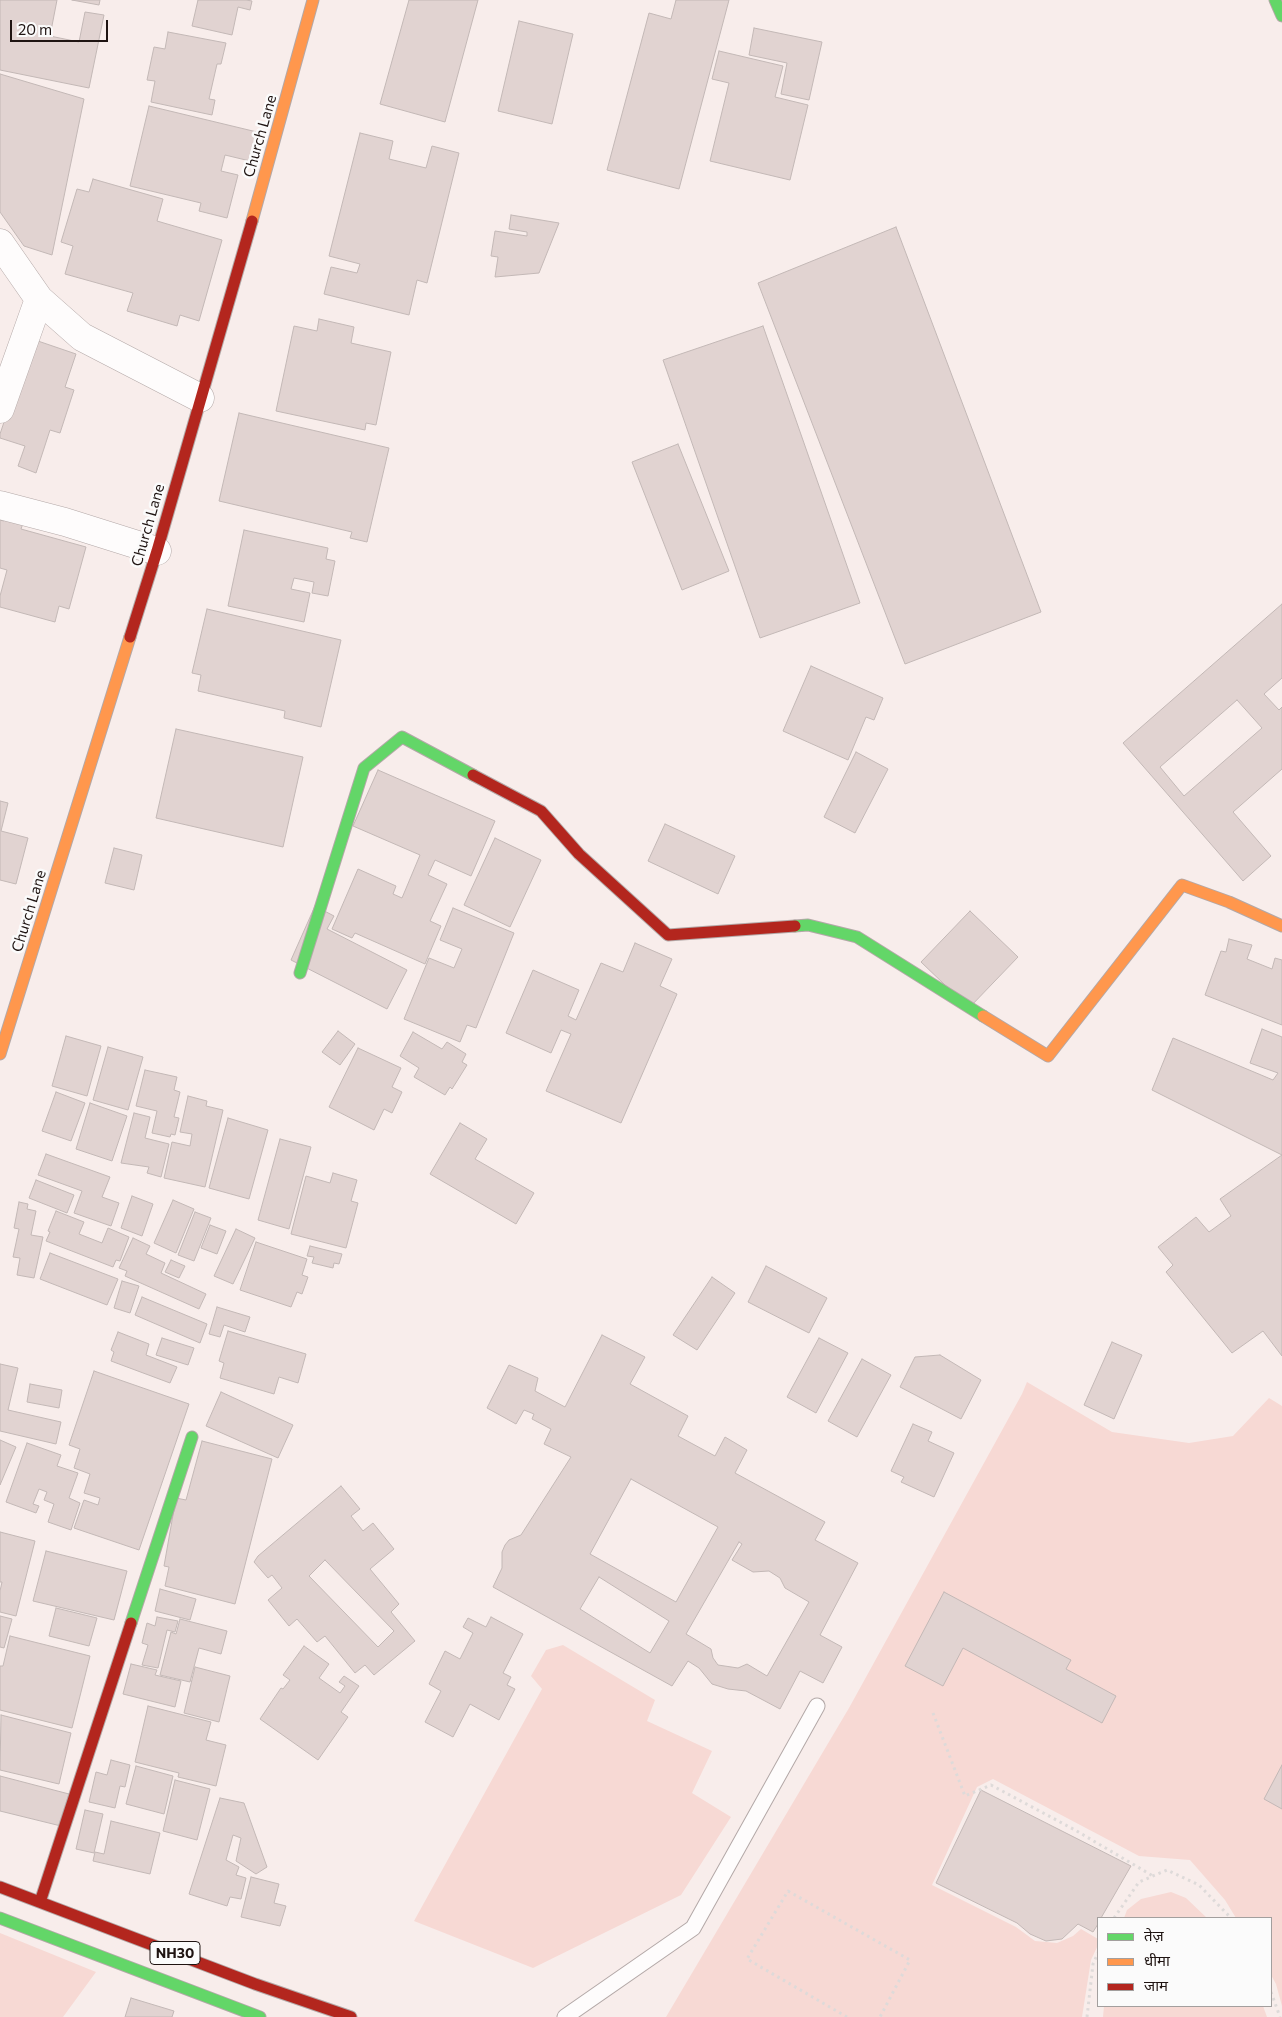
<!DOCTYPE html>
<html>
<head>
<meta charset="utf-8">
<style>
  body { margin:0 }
  #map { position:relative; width:1282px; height:2017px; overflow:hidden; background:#f8edeb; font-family:Commissioner,"Noto Sans Devanagari",sans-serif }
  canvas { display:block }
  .legend { position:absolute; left:1097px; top:1917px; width:175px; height:90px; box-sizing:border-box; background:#fbfbfb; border:1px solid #a39f9e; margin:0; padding:6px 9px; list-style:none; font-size:15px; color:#1f1412 }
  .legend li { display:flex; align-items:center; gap:10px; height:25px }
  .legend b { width:25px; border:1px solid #a39f9e }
  .scale { position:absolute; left:10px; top:20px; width:98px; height:22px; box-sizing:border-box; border:2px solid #1f1412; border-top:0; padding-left:6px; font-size:15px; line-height:18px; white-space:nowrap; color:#1f1412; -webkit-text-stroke:4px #fbfbfb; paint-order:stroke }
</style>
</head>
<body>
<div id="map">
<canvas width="1282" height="2017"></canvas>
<ul class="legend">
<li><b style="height:6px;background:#63d668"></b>तेज़</li>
<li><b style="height:6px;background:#ff974d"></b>धीमा</li>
<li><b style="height:6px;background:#b3261e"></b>जाम</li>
</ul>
<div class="scale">20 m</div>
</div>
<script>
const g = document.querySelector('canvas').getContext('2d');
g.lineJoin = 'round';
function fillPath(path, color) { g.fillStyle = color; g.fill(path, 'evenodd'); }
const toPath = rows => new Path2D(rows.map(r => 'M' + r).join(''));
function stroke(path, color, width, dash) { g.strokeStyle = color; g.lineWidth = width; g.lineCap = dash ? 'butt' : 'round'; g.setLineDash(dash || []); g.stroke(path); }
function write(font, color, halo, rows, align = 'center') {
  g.font = font + ' Commissioner,sans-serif'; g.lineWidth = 5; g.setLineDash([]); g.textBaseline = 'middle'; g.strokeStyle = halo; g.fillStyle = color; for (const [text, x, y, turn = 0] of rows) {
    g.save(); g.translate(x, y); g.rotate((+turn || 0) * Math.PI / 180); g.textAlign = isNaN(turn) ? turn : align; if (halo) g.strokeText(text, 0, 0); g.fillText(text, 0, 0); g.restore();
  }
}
fillPath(toPath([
  [1027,1382,1112,1432,1189,1443,1233,1436,1269,1398,1282,1406,1282,2006,1276,1984,1271,1975,1271,1918,1236,1918,1225,1900,1190,1860,1139,1856,993,1779,977,1787,932,1885,1016,1927,1035,1941,1057,1943,1073,1936,1081,1929,1098,1939,1098,1945,1091,1960,1082,2017,666,2017,849,1708,1022,1394],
  [563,1645,655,1700,647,1721,712,1751,692,1793,731,1817,681,1895,533,1968,414,1921,542,1689,531,1676,546,1650],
  [1171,1892,1186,1898,1207,1918,1124,1918,1127,1910,1141,1899],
  [0,1933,96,1972,63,2017,0,2017],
  [1104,2006,1263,2006,1267,2017,1103,2017]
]), '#f7d9d4');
const building = toPath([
  [0,0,57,0,50,36,79,42,85,12,104,15,89,88,0,70,0,0],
  [72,0,100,0,99,5,72,0],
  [198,0,246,0,252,1,250,10,238,7,232,35,192,26,198,0],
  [409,0,478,0,445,122,380,104,409,0],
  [676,0,729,0,679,189,607,170,649,13,671,19,676,0],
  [519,21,573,34,552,124,498,111,519,21],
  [754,28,822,42,809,100,781,94,787,63,749,55,754,28],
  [168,32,226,43,221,64,217,64,209,99,215,100,212,115,151,102,155,81,147,80,154,47,165,49,168,32],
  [719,51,783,66,775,97,808,105,790,180,710,161,729,83,712,79,719,51],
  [0,74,84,99,52,255,24,246,0,212,0,74],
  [149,106,257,132,250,161,225,155,221,171,238,175,227,218,199,211,201,203,130,186,149,106],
  [360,133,393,141,389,159,426,168,432,146,459,153,427,283,417,280,409,315,324,294,331,267,357,273,360,264,329,256,360,133],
  [93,179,163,199,157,221,222,240,199,321,180,315,177,326,127,311,133,293,65,274,73,246,61,242,77,189,89,192,93,179],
  [511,215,559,223,539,273,495,277,498,257,491,256,495,231,527,236,527,232,509,229,511,215],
  [896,227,1041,612,905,664,758,283,896,227],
  [319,319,354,327,351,343,391,352,376,425,366,423,365,430,276,411,294,326,317,331,319,319],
  [763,326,860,603,760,638,663,360,763,326],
  [32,339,76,354,65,387,74,390,60,433,50,430,36,473,18,466,25,446,0,438,0,434,32,339],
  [239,413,389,448,367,542,350,538,352,532,219,501,239,413],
  [678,444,729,571,682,590,632,462,678,444],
  [6,514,25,518,21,529,86,547,69,609,59,606,55,622,0,607,0,596,7,570,0,568,0,520,4,521,6,514],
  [244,530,328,548,326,559,335,561,328,596,312,593,314,582,294,578,291,589,310,593,304,622,228,606,244,530],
  [1282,604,1282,678,1264,694,1279,710,1282,707,1282,769,1233,812,1271,856,1243,881,1123,743,1282,604],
  [1237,700,1262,728,1184,796,1160,767,1237,700],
  [207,609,341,640,321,727,284,718,285,711,198,691,201,675,192,673,207,609],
  [811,666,883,698,874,720,866,717,848,760,783,731,811,666],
  [176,729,303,757,283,847,156,818,176,729],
  [856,752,888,769,855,833,824,817,856,752],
  [378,770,495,821,471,876,435,860,428,875,447,884,430,921,441,926,425,964,355,933,352,938,332,929,358,869,396,886,393,894,402,898,420,855,353,826,378,770],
  [0,801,8,803,1,831,28,838,16,884,0,880,0,801],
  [665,824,735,856,718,894,648,861,665,824],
  [495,838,541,860,510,927,464,905,495,838],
  [114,848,142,855,134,890,105,883,114,848],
  [315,906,334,916,327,929,407,970,387,1009,291,960,315,906],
  [453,908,514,933,476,1028,467,1025,460,1042,404,1019,429,958,454,968,462,949,440,940,453,908],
  [970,911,1018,957,969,1008,921,962,970,911],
  [1229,939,1252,945,1247,959,1272,969,1275,958,1282,960,1282,1025,1205,995,1221,951,1226,952,1229,939],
  [635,943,672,959,660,986,677,994,621,1123,546,1091,571,1034,561,1030,551,1053,506,1033,533,970,579,990,568,1016,576,1020,601,963,623,972,635,943],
  [1262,1029,1282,1037,1282,1155,1152,1090,1173,1038,1273,1080,1278,1073,1250,1063,1262,1029],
  [338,1031,355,1044,340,1065,322,1052,338,1031],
  [413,1032,442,1049,447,1042,466,1054,462,1062,467,1065,452,1089,450,1087,445,1095,414,1077,419,1068,400,1056,413,1032],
  [66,1036,101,1046,87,1096,52,1086,66,1036],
  [108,1047,143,1057,128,1110,93,1100,108,1047],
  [358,1048,401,1068,392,1087,402,1092,392,1113,384,1109,374,1130,329,1107,358,1048],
  [145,1070,177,1077,174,1090,180,1092,174,1117,179,1118,175,1135,171,1134,170,1137,152,1133,157,1111,136,1106,145,1070],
  [56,1092,85,1103,71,1141,42,1131,56,1092],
  [188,1096,207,1101,206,1106,223,1110,205,1187,164,1178,172,1142,190,1146,192,1134,180,1132,188,1096],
  [90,1103,127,1116,112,1161,76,1149,90,1103],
  [134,1113,150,1117,145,1138,169,1144,161,1177,147,1173,149,1167,121,1163,134,1113],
  [228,1118,268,1130,249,1199,209,1188,228,1118],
  [460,1123,487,1139,475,1159,534,1193,516,1224,430,1174,460,1123],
  [280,1139,311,1147,289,1229,258,1220,280,1139],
  [46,1154,110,1177,102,1197,119,1203,111,1226,74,1213,82,1191,38,1175,46,1154],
  [1282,1155,1282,1356,1263,1331,1232,1353,1166,1272,1173,1265,1158,1247,1196,1217,1209,1232,1231,1216,1220,1199,1282,1155],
  [333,1173,357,1180,351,1201,358,1203,346,1248,291,1234,306,1176,330,1183,333,1173],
  [36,1180,74,1195,67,1213,29,1198,36,1180],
  [132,1196,153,1204,142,1236,121,1228,132,1196],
  [173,1200,194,1209,176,1253,154,1243,173,1200],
  [19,1202,28,1204,27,1209,36,1211,31,1235,43,1237,34,1278,17,1275,20,1258,13,1257,19,1229,14,1228,19,1202],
  [56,1211,84,1222,79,1234,102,1243,108,1228,129,1237,120,1261,116,1260,113,1267,46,1241,50,1232,48,1231,56,1211],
  [195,1212,211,1218,194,1261,178,1255,195,1212],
  [210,1225,226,1231,217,1254,201,1248,210,1225],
  [236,1229,255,1238,233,1284,214,1276,236,1229],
  [133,1238,150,1246,146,1254,165,1263,161,1273,206,1294,199,1309,125,1276,127,1271,119,1268,133,1238],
  [256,1242,307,1259,302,1275,308,1277,302,1294,297,1292,291,1307,240,1290,256,1242],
  [310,1246,342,1254,339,1264,334,1263,333,1268,312,1263,314,1257,307,1256,310,1246],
  [50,1253,118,1279,107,1305,40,1279,50,1253],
  [171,1260,185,1266,179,1278,165,1272,171,1260],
  [766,1266,827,1298,809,1333,748,1302,766,1266],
  [712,1277,735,1293,697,1350,673,1335,712,1277],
  [122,1281,139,1286,130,1313,114,1308,122,1281],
  [142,1297,207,1324,200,1343,135,1315,142,1297],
  [217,1307,250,1317,245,1332,224,1325,220,1337,209,1334,217,1307],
  [228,1331,306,1354,298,1383,279,1377,274,1394,220,1378,224,1363,219,1361,228,1331],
  [118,1332,149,1344,146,1355,177,1367,170,1383,111,1361,114,1352,111,1350,118,1332],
  [602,1335,645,1357,630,1384,688,1416,678,1436,715,1456,725,1437,747,1450,735,1473,825,1522,815,1540,858,1563,820,1635,842,1647,823,1683,800,1671,780,1709,746,1691,728,1689,712,1684,699,1668,688,1661,672,1686,493,1587,502,1568,502,1552,505,1545,509,1540,521,1535,571,1457,544,1444,551,1429,532,1419,534,1414,524,1410,516,1424,487,1408,509,1365,538,1378,535,1391,565,1407,602,1335],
  [631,1479,718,1527,676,1602,590,1554,631,1479],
  [739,1542,742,1544,732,1560,753,1572,769,1571,780,1578,785,1588,809,1602,767,1676,747,1664,738,1668,718,1665,713,1658,711,1649,686,1634,739,1542],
  [599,1577,669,1621,650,1653,580,1609,599,1577],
  [162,1338,194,1348,188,1365,156,1355,162,1338],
  [819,1338,848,1353,816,1413,787,1397,819,1338],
  [1112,1342,1142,1355,1114,1419,1084,1405,1112,1342],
  [940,1355,981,1380,961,1419,900,1387,915,1357,940,1355],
  [862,1359,891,1375,857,1437,828,1421,862,1359],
  [0,1364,18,1368,8,1410,61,1422,56,1444,0,1431,0,1364],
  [94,1371,189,1404,139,1550,74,1528,84,1500,98,1505,100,1498,84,1493,90,1474,74,1468,80,1449,69,1445,94,1371],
  [30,1384,62,1390,59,1408,27,1402,30,1384],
  [221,1392,293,1425,278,1458,206,1426,221,1392],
  [913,1424,932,1432,928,1441,954,1453,934,1497,901,1482,904,1477,891,1471,913,1424],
  [0,1440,16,1447,0,1485,0,1440],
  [202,1441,272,1459,235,1604,165,1586,169,1567,164,1566,176,1498,186,1500,202,1441],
  [27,1443,61,1455,57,1466,78,1473,69,1498,80,1503,71,1530,48,1522,54,1504,44,1500,47,1492,39,1489,33,1504,39,1506,36,1513,6,1502,27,1443],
  [341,1486,360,1509,351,1516,363,1531,373,1523,394,1549,370,1569,399,1604,391,1612,415,1641,374,1675,365,1665,355,1673,325,1636,317,1642,297,1619,289,1626,268,1600,282,1588,272,1575,268,1578,254,1562,258,1556,341,1486],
  [325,1560,394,1631,378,1647,309,1576,325,1560],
  [0,1532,35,1541,16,1616,0,1612,0,1591,2,1582,0,1582,0,1532],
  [46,1551,127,1571,114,1620,33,1601,46,1551],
  [160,1589,196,1599,190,1620,155,1611,160,1589],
  [944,1592,1071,1660,1066,1669,1116,1696,1102,1723,963,1648,943,1686,905,1666,944,1592],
  [56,1608,97,1618,89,1646,49,1636,56,1608],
  [0,1616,12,1619,4,1648,0,1647,0,1616],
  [157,1617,178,1621,175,1632,167,1630,158,1668,142,1665,148,1645,142,1643,147,1623,155,1626,157,1617],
  [491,1617,523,1634,503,1673,511,1677,507,1685,515,1689,499,1720,470,1704,453,1737,425,1722,441,1691,429,1684,445,1651,460,1659,473,1633,463,1627,468,1618,486,1627,491,1617],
  [180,1619,227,1631,221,1654,199,1648,190,1682,160,1675,171,1632,176,1634,180,1619],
  [10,1636,90,1656,72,1728,0,1710,0,1666,3,1666,10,1636],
  [304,1646,329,1664,319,1678,340,1693,345,1686,339,1682,344,1676,359,1686,341,1712,348,1717,318,1760,260,1719,281,1688,283,1689,290,1680,283,1675,304,1646],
  [131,1664,157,1670,155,1675,181,1681,175,1707,123,1694,131,1664],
  [195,1667,230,1676,219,1722,184,1713,195,1667],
  [148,1706,211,1722,206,1740,226,1745,216,1786,178,1777,179,1773,135,1762,148,1706],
  [1,1715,71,1733,59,1784,0,1770,1,1715],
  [111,1760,130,1765,125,1787,120,1786,115,1808,89,1802,96,1772,107,1775,111,1760],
  [1282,1765,1282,1809,1264,1799,1282,1765],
  [136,1766,173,1776,164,1814,126,1804,136,1766],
  [0,1776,69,1794,61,1826,0,1811,0,1776],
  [175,1780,210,1789,197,1840,163,1831,175,1780],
  [981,1790,1131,1866,1101,1918,1098,1918,1098,1924,1093,1932,1078,1924,1062,1939,1046,1941,1030,1934,1017,1923,936,1883,981,1790],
  [220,1798,244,1803,267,1867,256,1874,236,1861,241,1838,233,1835,226,1860,239,1867,236,1875,246,1878,241,1899,230,1897,227,1906,189,1894,220,1798],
  [85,1810,103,1814,94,1853,76,1849,85,1810],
  [111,1821,160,1833,150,1874,93,1861,95,1852,104,1854,111,1821],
  [251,1877,279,1884,274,1903,286,1906,280,1926,241,1917,251,1877],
  [131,1998,174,2011,172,2017,125,2017,131,1998]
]);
fillPath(building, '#e1d3d1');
stroke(building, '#c3b8b6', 1);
const lane = toPath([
  [565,2017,693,1928,817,1706]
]);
const street = toPath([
  [0,243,39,299,82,337,200,398],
  [0,409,39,299],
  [0,505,65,522,157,551]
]);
const fast = toPath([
  [1275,0,1282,16],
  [795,926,808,925,857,937,983,1016],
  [300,973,364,768,402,737,473,775],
  [131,1623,192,1437],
  [0,1918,260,2017]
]);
const slow = toPath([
  [252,221,313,0],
  [983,1016,1048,1056,1182,885,1229,902,1282,926],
  [0,1054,130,637]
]);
const jam = toPath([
  [130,637,157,551,252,221],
  [473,775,541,811,579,854,668,935,795,926],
  [0,1887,255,1984,351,2017],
  [40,1902,131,1623]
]);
stroke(lane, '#b3a8a7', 17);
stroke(street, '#b3a8a7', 29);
stroke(fast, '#b3a8a7', 13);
stroke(slow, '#b3a8a7', 13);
stroke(jam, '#b3a8a7', 13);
stroke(toPath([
  [933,1713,965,1796,991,1785,1075,1830,1153,1876],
  [1114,1918,1139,1882,1167,1870,1199,1885,1231,1918],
  [1271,1992,1280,2017],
  [847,2017,747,1959,788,1891,910,1960,880,2017],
  [1087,2017,1093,1964,1098,1953]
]), '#dedad9', 3, [2.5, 4]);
stroke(lane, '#fefcfc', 15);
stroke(street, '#fefcfc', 28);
stroke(fast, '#63d668', 11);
stroke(slow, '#ff974d', 11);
stroke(jam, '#b3261e', 11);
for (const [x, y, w] of [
  [175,1953,50]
]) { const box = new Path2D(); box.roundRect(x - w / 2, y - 11.5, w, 23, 4); g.fillStyle = '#fbfbfb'; g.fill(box); stroke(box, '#1f1412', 1); }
write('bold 14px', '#1f1412', null, [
  ["NH30",175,1953]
]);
write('15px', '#1f1412', '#fbfbfb', [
  ["Church Lane",260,136,-74],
  ["Church Lane",148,525,-74],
  ["Church Lane",29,911,-73]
]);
</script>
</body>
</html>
